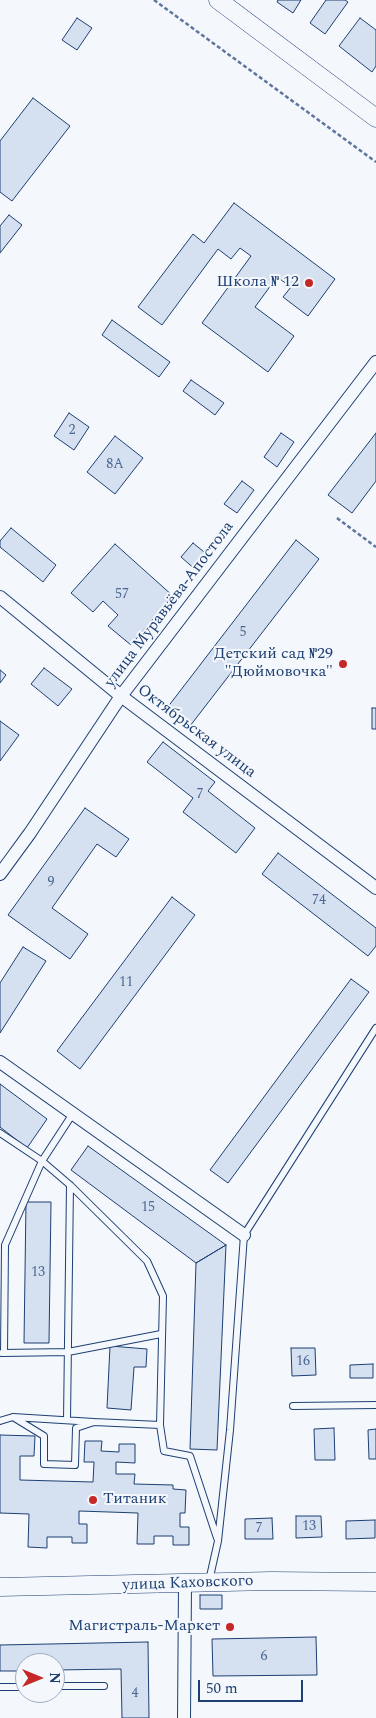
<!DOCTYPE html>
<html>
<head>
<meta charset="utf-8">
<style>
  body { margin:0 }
  #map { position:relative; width:376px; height:1718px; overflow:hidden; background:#f4f7fb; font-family:Spectral,serif }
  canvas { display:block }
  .north { position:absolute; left:15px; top:1653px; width:50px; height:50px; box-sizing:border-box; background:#f4f7fb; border:1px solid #9eadc5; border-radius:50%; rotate:90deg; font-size:14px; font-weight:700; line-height:20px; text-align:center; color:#1d3f73 }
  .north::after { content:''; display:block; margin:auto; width:18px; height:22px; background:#c62828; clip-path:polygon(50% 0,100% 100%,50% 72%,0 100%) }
  .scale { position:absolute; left:198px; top:1680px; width:105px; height:22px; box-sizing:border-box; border:2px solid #1d3f73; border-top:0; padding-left:6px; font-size:15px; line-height:18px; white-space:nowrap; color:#1d3f73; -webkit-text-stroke:4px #f4f7fb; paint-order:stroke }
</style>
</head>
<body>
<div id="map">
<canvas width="376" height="1718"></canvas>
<div class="north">N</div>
<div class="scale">50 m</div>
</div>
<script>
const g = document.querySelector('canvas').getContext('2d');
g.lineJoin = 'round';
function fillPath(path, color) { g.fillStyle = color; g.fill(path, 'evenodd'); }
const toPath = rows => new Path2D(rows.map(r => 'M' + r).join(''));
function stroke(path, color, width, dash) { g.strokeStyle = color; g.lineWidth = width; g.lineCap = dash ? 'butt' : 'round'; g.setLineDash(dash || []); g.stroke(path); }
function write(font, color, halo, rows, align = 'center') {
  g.font = font + ' Spectral,serif'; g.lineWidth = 4; g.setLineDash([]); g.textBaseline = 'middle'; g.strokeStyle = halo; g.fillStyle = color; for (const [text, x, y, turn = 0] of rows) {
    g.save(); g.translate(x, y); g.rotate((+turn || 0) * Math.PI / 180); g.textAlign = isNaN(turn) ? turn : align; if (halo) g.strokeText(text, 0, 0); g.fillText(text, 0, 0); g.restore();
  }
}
const building = toPath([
  [278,0,301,0,293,13,277,2,278,0],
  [326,0,345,0,348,2,325,34,310,23,326,0],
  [77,18,92,28,77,50,62,40,77,18],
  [360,18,376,30,376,66,372,72,339,46,360,18],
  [33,98,70,126,12,201,0,192,0,141,33,98],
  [234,203,335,279,308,316,283,297,291,287,277,277,255,307,294,336,268,372,202,323,251,256,240,248,231,259,218,249,162,325,138,307,193,234,204,243,234,203],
  [9,215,22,225,0,253,0,226,9,215],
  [112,320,170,362,159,377,102,335,112,320],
  [191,380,224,403,215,415,183,391,191,380],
  [69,413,89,427,74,450,54,436,69,413],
  [281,433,294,442,277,467,264,457,281,433],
  [376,433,376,481,352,513,328,495,376,433],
  [115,436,143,458,115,494,87,472,115,436],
  [242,481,254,490,237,513,224,504,242,481],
  [11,528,56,565,43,582,0,547,0,541,11,528],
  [296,540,319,559,190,726,167,708,296,540],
  [193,543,209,556,197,571,181,557,193,543],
  [115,544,173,596,131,645,108,626,118,615,103,601,93,612,71,593,115,544],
  [44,668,72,689,58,706,31,684,44,668],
  [0,670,6,675,0,683,0,670],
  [372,708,376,708,376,729,372,729,372,708],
  [0,721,19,735,0,761,0,721],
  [163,742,215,782,208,791,255,828,236,853,183,812,193,798,147,762,163,742],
  [85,808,129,839,116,857,97,844,52,908,88,934,70,959,8,915,85,808],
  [278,853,376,928,376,946,368,956,262,874,278,853],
  [172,897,195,915,80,1069,57,1051,172,897],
  [23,947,46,961,0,1033,0,983,23,947],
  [351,979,369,992,228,1183,210,1170,351,979],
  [0,1084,47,1119,27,1148,0,1127,0,1084],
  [88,1146,226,1245,196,1263,71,1170,88,1146],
  [26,1202,51,1202,49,1343,24,1343,26,1202],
  [226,1245,217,1450,190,1449,196,1263,226,1245],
  [110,1346,147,1349,146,1367,134,1367,131,1410,107,1408,110,1346],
  [291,1348,315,1348,316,1375,292,1376,291,1348],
  [373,1364,373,1378,350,1378,350,1365,373,1364],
  [334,1428,335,1460,315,1460,314,1429,334,1428],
  [376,1429,376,1459,369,1459,368,1430,376,1429],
  [0,1435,35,1436,34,1456,20,1456,20,1480,93,1482,94,1462,84,1462,85,1441,102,1441,101,1451,119,1452,119,1444,135,1444,135,1463,116,1462,116,1474,135,1474,134,1484,173,1485,173,1489,186,1490,185,1513,180,1513,180,1527,189,1527,189,1545,173,1545,173,1536,154,1536,154,1544,137,1544,138,1513,79,1511,79,1524,87,1524,87,1543,72,1543,72,1537,47,1537,47,1548,28,1547,29,1514,0,1513,0,1435],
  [296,1516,321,1516,322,1537,296,1538,296,1516],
  [272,1518,273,1539,245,1539,245,1519,272,1518],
  [375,1520,375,1538,346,1539,346,1521,375,1520],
  [200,1595,222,1595,222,1609,200,1609,200,1595],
  [316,1637,317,1675,213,1676,212,1639,316,1637],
  [148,1642,149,1718,122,1718,121,1669,55,1670,55,1663,25,1663,25,1671,0,1671,0,1645,148,1642]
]);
fillPath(building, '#d5e0f0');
stroke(building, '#1d3f73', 1);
const service = toPath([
  [0,1133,42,1161,70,1185,147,1261,163,1296,160,1425,164,1451,190,1456,217,1538],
  [2,1353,68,1352,161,1334],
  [4,1353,5,1245,42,1161,72,1115],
  [293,1406,376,1405],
  [67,1420,70,1185],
  [0,1421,13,1417],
  [94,1422,13,1417,44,1436,44,1464,75,1465,76,1428,94,1422,160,1425],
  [209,1581,218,1541,230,1430,244,1235,376,1028],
  [55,1686,104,1686],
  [0,1687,25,1687]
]);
const minor = toPath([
  [0,597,121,696,376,888],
  [0,874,30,833,121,696,376,362],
  [0,1062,244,1235],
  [184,1718,185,1584]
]);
const secondary = toPath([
  [218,0,376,118],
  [0,1587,271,1581,376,1582]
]);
stroke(service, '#1d3f73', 8);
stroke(minor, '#1d3f73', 14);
stroke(secondary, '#1d3f73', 19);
stroke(toPath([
  [154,0,376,162],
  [337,518,376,547]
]), '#5e769c', 2.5, [4, 2.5]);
stroke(service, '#f4f7fb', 6);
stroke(minor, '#f4f7fb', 12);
stroke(secondary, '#f4f7fb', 18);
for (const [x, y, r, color] of [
  [309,283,5,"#c62828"],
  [343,664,5,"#c62828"],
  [93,1500,5,"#c62828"],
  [230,1627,5,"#c62828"]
]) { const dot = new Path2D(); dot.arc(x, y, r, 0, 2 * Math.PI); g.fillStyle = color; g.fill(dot); stroke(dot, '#f4f7fb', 2); }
write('14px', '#4b6792', null, [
  ["2",72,431],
  ["8А",115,465],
  ["57",122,595],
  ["5",243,633],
  ["7",200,795],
  ["9",51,883],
  ["74",319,901],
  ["11",126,983],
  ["15",148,1208],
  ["13",38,1273],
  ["16",303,1362],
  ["13",309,1527],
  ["7",259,1529],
  ["6",264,1657],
  ["4",135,1694]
]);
write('16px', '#1d3f73', '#f4f7fb', [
  ["Школа № 12",299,283],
  ["Детский сад №29",333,655],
  ["\"Дюймовочка\"",333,673],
  ["Титаник",103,1500,"left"],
  ["Магистраль-Маркет",220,1627]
], 'right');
write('16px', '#1d3f73', '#f4f7fb', [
  ["улица Муравьёва-Апостола",170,605,-53],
  ["Октябрьская улица",196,732,37],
  ["улица Каховского",188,1584,-2]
]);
</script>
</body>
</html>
